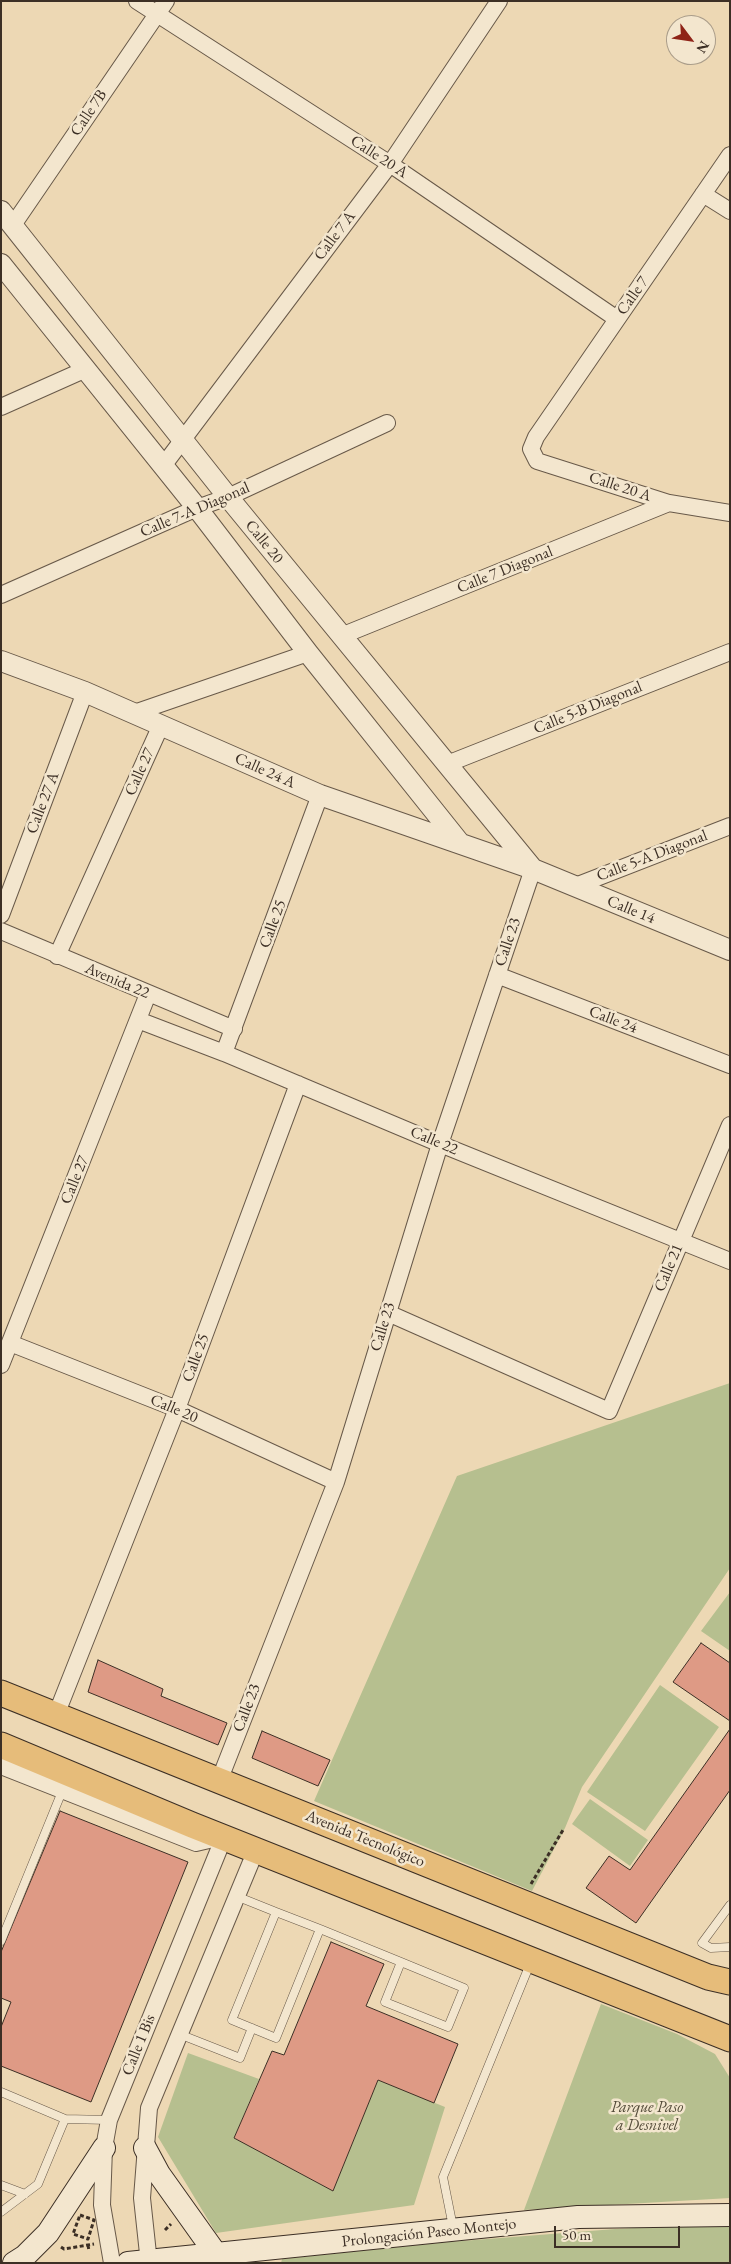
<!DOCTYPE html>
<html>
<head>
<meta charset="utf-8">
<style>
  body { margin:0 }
  #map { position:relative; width:731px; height:2264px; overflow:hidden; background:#edd8b4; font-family:"EB Garamond",serif }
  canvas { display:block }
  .frame { position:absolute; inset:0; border:2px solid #3c2f25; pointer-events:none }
  .north { position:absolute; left:666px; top:15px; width:50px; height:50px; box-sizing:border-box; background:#f3e6ce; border:1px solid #aa9d8a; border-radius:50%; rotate:121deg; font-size:14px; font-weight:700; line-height:20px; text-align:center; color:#3c2f25 }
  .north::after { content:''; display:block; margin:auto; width:18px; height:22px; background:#8f2418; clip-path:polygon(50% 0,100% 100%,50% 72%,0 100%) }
  .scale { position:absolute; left:554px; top:2226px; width:126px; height:22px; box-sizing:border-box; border:2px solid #3c2f25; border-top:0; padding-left:6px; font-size:15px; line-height:18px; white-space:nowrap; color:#3c2f25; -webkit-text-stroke:4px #f3e6ce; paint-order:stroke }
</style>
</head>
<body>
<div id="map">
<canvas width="731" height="2264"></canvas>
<div class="frame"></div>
<div class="north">N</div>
<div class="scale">50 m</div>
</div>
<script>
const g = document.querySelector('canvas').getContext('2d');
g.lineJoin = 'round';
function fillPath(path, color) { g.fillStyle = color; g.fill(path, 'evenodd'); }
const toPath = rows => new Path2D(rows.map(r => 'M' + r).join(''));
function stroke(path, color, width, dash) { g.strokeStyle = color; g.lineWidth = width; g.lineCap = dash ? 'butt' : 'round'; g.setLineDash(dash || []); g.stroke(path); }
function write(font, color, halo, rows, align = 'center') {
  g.font = font + ' "EB Garamond",serif'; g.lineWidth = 5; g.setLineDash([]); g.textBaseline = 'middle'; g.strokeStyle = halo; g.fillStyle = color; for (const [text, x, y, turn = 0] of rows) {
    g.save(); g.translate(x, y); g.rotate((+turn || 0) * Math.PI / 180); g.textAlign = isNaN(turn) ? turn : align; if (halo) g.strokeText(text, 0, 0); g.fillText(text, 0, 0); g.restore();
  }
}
fillPath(toPath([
  [730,1383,730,1568,582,1787,565,1828,532,1891,314,1801,457,1476],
  [730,1592,730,1651,701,1631],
  [660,1685,719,1727,645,1831,587,1792],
  [590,1799,648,1840,630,1866,572,1824],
  [601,2004,677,2034,715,2054,730,2078,730,2198,524,2210],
  [188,2053,259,2079,234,2138,333,2191,378,2080,445,2107,414,2205,216,2233,158,2137],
  [730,2223,730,2263,281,2263,282,2259,449,2242,615,2229]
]), '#b6bf8f');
const building = toPath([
  [701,1643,730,1663,730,1721,673,1682,701,1643],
  [98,1660,163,1689,161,1696,227,1723,218,1745,88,1692,98,1660],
  [730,1729,730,1790,636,1923,586,1888,609,1856,630,1870,730,1729],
  [262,1731,330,1760,318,1786,252,1758,262,1731],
  [60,1811,188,1862,91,2102,1,2066,1,2027,11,2002,1,1998,1,1952,60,1811],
  [331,1942,384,1964,366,2006,458,2044,434,2103,378,2080,333,2191,234,2138,272,2051,284,2055,331,1942]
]);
fillPath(building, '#de9a85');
stroke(building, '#3c2f25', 1);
const service = toPath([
  [236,1896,276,1912],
  [730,1905,702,1943,711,1948,730,1947],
  [320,1929,276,2038,232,2020,276,1912,320,1929,401,1962,464,1988,448,2027,385,2002,401,1962],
  [1,1941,63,1789],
  [179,2034,240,2058,252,2028],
  [1,2092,65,2119,109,2120],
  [1,2185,25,2194],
  [1,2212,38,2184,65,2119],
  [453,2227,443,2177,530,1964]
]);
const minor = toPath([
  [137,1,390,164,617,319],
  [730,155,536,437,531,449,537,461,669,503,730,513],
  [703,194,730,211],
  [13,225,166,1],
  [1,407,84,370],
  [163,466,390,164,499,1],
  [1,595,197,508,228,497,387,423],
  [341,636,669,503],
  [134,713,308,653],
  [447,764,730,652],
  [573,887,730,826],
  [1,915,85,692],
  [1,931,234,1029],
  [57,956,161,725],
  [497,975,730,1065],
  [138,1020,224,1053,440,1144,730,1261],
  [224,1053,320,795],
  [388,1313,609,1411,730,1125],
  [10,1343,177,1409,336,1482],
  [1,1365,148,994],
  [56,1715,177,1409,298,1084],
  [1,1766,196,1843,222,1837],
  [219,1781,336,1482,440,1144,533,869],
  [112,2263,102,2205,104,2148,109,2120,224,1837],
  [149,2263,142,2198,149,2108,256,1850]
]);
const tertiary = toPath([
  [1,211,228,497,533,869],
  [1,264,197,508,308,653,459,842],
  [1,661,85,692,320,795,533,869,730,950]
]);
const secondary = toPath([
  [145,2148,159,2174,216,2254],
  [14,2263,25,2256,48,2233,104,2148],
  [128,2263,578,2217,730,2215]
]);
const primary = toPath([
  [1,1693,708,1977,730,1982],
  [1,1745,192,1825,730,2039]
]);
stroke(service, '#685949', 9);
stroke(minor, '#685949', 18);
stroke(tertiary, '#685949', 22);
stroke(secondary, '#3c2f25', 24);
stroke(primary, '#3c2f25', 27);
stroke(toPath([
  [531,1884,563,1830],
  [80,2215,94,2220,88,2239,73,2234,80,2215],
  [165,2230,171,2224],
  [88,2245,89,2251],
  [61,2247,64,2249,94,2244]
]), '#3c2f25', 3, [4, 2.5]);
stroke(service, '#f3e6ce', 8);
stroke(minor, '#f3e6ce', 16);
stroke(tertiary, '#f3e6ce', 20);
stroke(secondary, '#f3e6ce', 22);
stroke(primary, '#e6bc7a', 25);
write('16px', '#3c2f25', '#f3e6ce', [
  ["Calle 7B",89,113,-56],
  ["Calle 20 A",379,157,33],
  ["Calle 7 A",335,236,-53],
  ["Calle 7",633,296,-55],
  ["Calle 20 A",620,487,18],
  ["Calle 7-A Diagonal",195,510,-23],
  ["Calle 20",264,542,51],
  ["Calle 7 Diagonal",505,570,-22],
  ["Calle 5-B Diagonal",588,708,-22],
  ["Calle 24 A",265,771,24],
  ["Calle 27",140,772,-66],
  ["Calle 27 A",43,803,-69],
  ["Calle 5-A Diagonal",652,856,-21],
  ["Calle 14",631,910,22],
  ["Calle 25",273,924,-70],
  ["Calle 23",508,942,-71],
  ["Avenida 22",117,981,23],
  ["Calle 24",613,1020,21],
  ["Calle 22",434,1141,23],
  ["Calle 27",75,1180,-68],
  ["Calle 21",669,1268,-67],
  ["Calle 23",383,1327,-73],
  ["Calle 25",196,1358,-70],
  ["Calle 20",174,1409,23],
  ["Calle 23",247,1708,-69],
  ["Avenida Tecnológico",365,1839,22],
  ["Calle 1 Bis",139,2045,-68],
  ["Prolongación Paseo Montejo",429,2233,-6]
]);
write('italic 16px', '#544c3a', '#f3e6ce', [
  ["Parque Paso",647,2108],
  ["a Desnivel",647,2126]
]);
</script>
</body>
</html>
